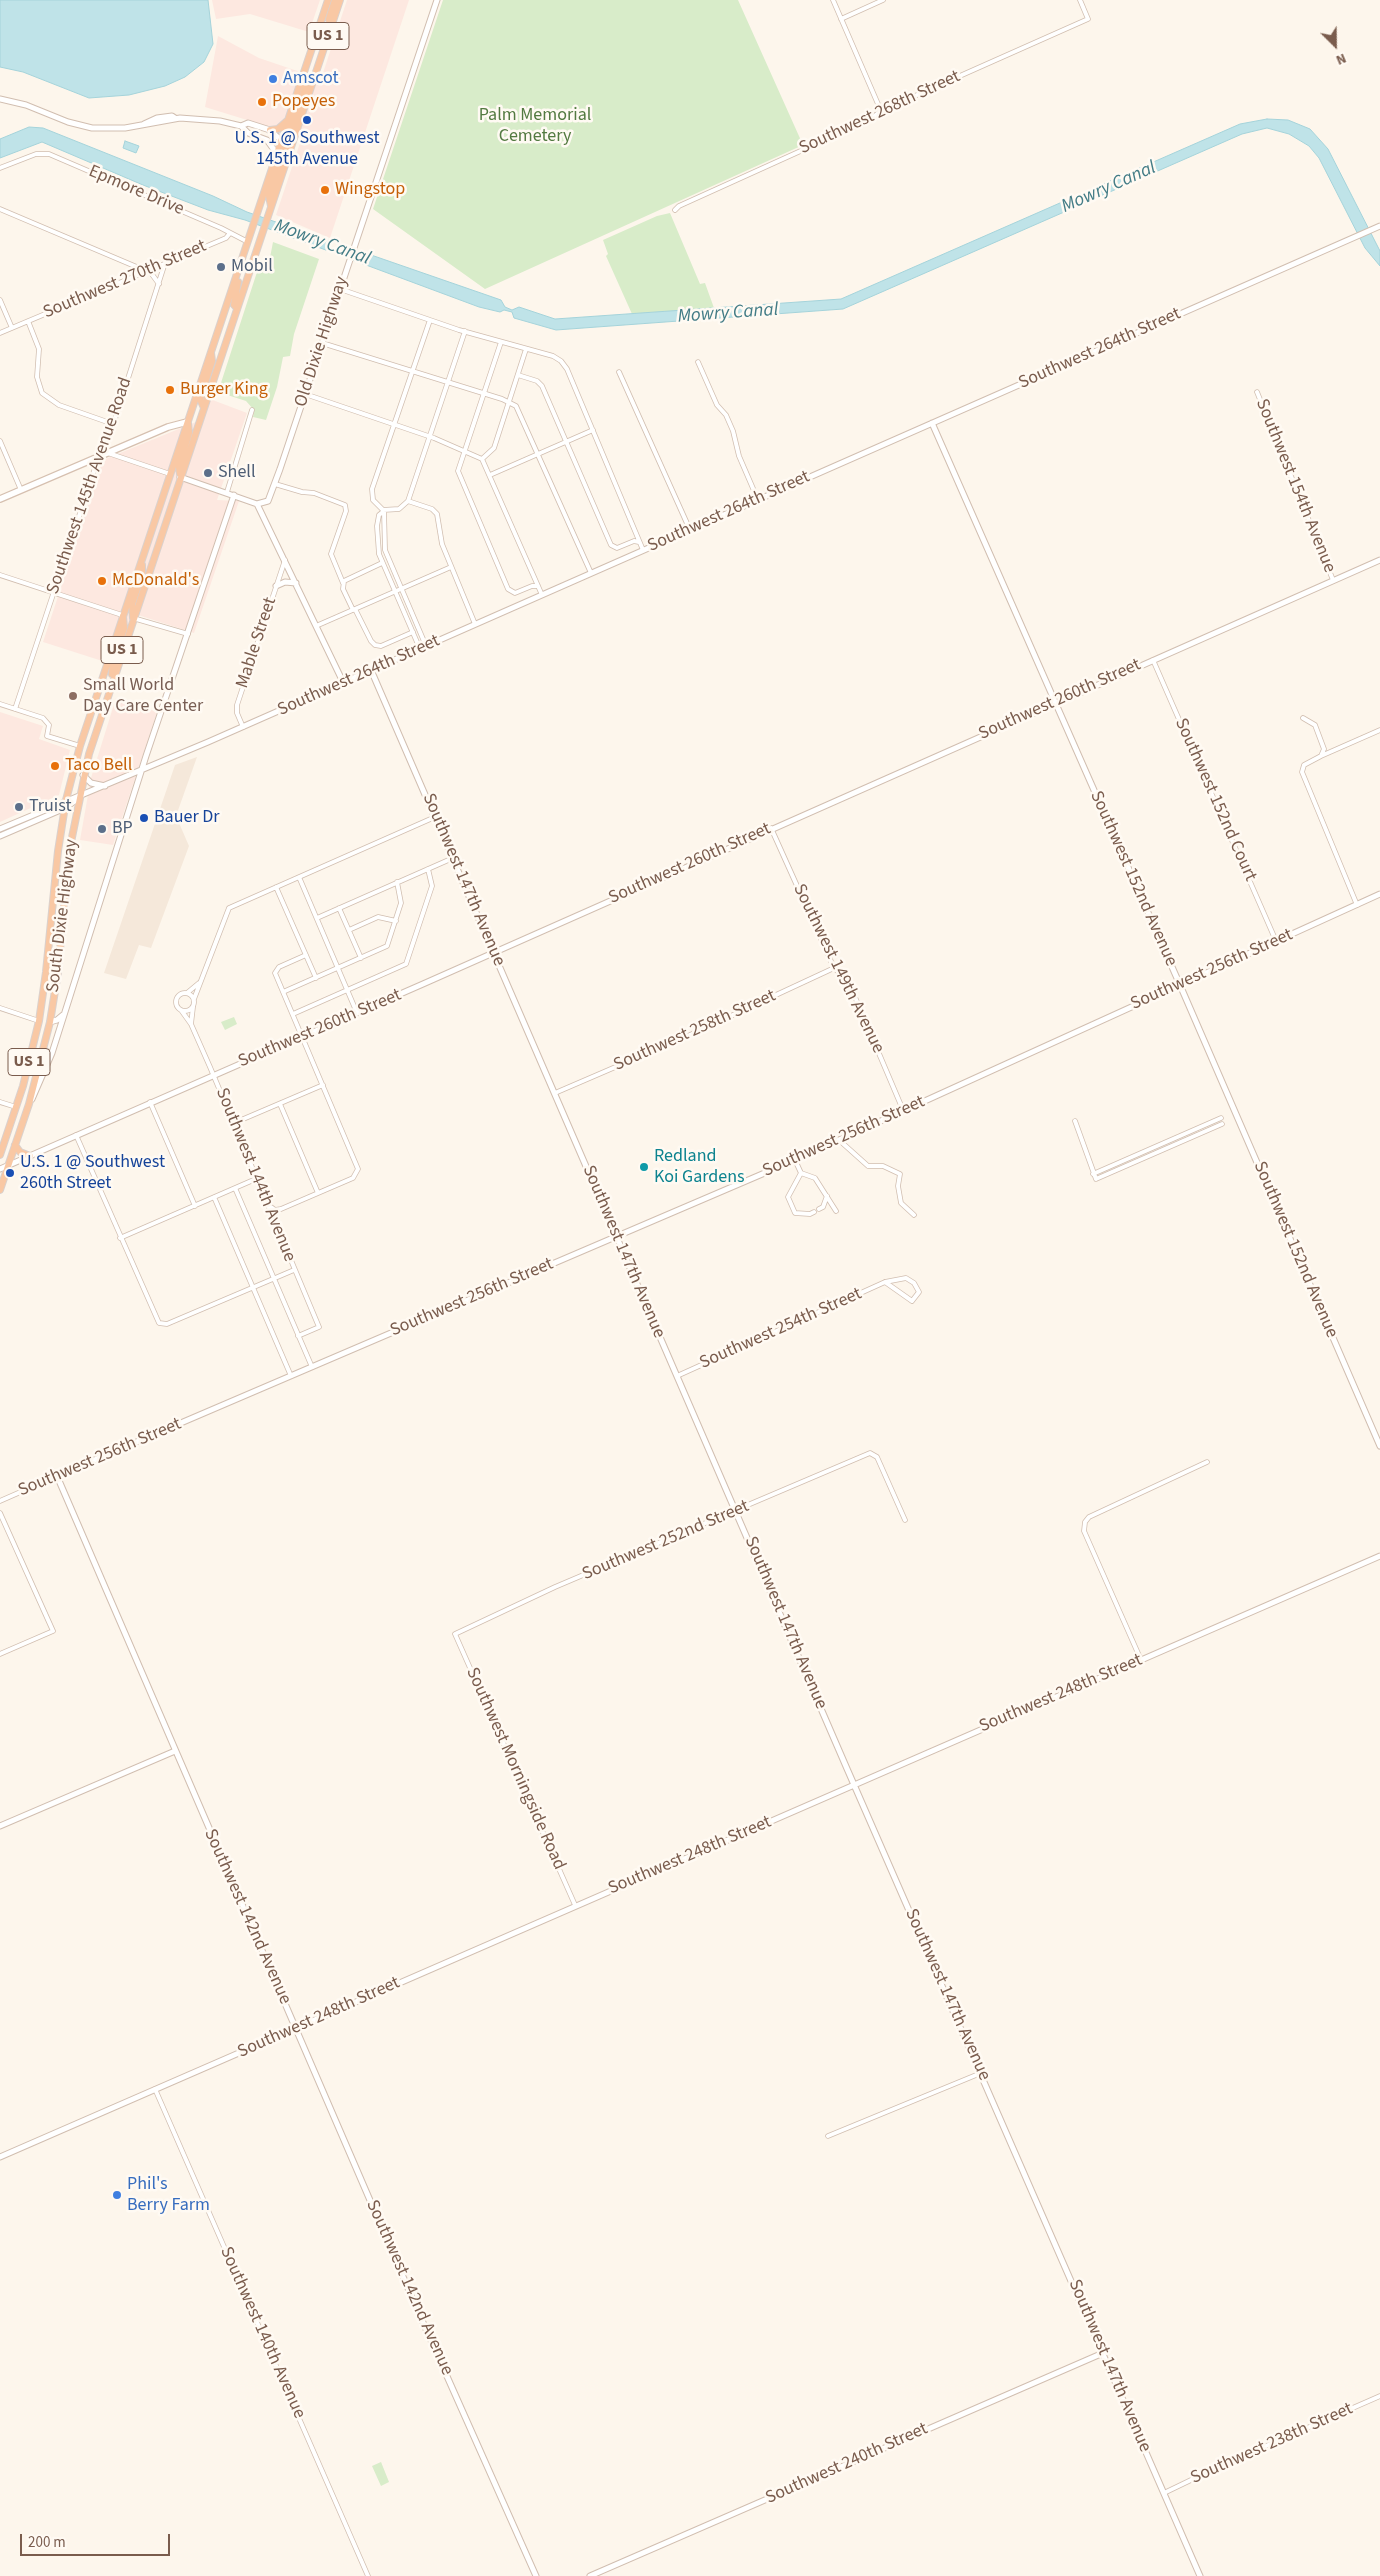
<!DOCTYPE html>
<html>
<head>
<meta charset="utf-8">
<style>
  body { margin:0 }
  #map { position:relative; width:1380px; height:2576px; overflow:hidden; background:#fdf6ec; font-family:"Source Sans 3",sans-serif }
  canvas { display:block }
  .north { position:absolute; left:1310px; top:20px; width:50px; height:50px; -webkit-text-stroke:4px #fffaf3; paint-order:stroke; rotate:157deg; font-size:14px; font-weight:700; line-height:20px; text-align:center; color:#7a5c4d }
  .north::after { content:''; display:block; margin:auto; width:18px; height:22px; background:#7a5c4d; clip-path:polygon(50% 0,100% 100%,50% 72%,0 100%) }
  .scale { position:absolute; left:20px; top:2534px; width:150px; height:22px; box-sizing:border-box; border:2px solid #7a5c4d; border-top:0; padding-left:6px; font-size:15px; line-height:18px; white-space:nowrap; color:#7a5c4d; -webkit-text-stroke:4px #fffaf3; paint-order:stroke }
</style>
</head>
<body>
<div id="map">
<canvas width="1380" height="2576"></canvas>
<div class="north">N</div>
<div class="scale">200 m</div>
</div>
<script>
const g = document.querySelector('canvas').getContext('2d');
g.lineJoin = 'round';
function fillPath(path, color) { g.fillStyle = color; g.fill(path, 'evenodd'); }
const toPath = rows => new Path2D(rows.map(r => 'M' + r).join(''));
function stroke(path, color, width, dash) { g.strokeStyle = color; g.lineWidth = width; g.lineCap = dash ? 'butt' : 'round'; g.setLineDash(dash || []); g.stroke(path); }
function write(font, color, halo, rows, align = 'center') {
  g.font = font + ' "Source Sans 3",sans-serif'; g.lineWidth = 5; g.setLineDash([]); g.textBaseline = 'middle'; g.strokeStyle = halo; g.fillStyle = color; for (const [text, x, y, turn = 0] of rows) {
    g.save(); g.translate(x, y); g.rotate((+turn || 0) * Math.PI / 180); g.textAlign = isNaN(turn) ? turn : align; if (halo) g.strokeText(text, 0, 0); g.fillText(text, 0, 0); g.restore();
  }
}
fillPath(toPath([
  [197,757,176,816,189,846,151,948,139,945,126,979,104,973,175,765]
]), '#f5e8da');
fillPath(toPath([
  [212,0,320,0,309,32,250,14,216,19],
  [347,0,409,0,330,238,276,215,302,137,205,107,218,36,259,58,321,79],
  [210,399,247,413,217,500,239,501,194,633,138,615,121,667,43,642,103,460,203,419],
  [116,698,157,712,113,845,80,840,91,778],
  [0,712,43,726,39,739,70,750,59,795,0,822]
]), '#fde8e0');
fillPath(toPath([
  [443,0,738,0,803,145,485,289,373,209],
  [670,213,700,284,705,283,714,308,632,314,606,256,608,254,603,240,657,216],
  [273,242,319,259,294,334,290,356,283,357,277,387,266,420,253,417,254,410,246,401,218,392,257,272,268,268],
  [234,1017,237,1024,225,1030,221,1022],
  [381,2462,389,2482,381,2486,372,2466]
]), '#d8ecc9');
const water = toPath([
  [0,0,208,0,213,44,204,62,185,77,165,86,129,95,89,98,23,72,0,67,0,0],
  [1267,119,1288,120,1310,129,1328,149,1380,251,1380,266,1365,248,1319,158,1309,146,1289,134,1267,128,1242,134,843,309,556,330,514,318,512,312,504,310,500,312,479,307,245,220,208,210,143,185,42,142,0,158,0,139,29,127,43,128,213,196,247,212,501,300,505,307,512,310,519,307,555,319,841,299,1240,124,1267,119],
  [125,141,139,146,136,153,123,148,125,141]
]);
fillPath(water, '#bfe3e8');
stroke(water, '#a5d3da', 1);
fillPath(toPath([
  [332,241,344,245,340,258,327,254]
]), '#fdf6ec');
const minor = toPath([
  [833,0,881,111],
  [841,19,883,0],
  [0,168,36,154,49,154,221,228,248,242],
  [0,209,151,273,159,284],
  [675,210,679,206,869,120,881,111,1088,19,1080,0],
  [340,289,459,330,553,356,561,361,567,369,643,550],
  [0,300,12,328],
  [430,320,372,489,373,500,383,510,399,509,408,501,465,331],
  [28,321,39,349,37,377,42,393,59,405,113,424],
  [0,333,226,238,230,233],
  [501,342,458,471,508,589,515,593,532,586,538,586],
  [322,343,502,399,516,406,591,573],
  [698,362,717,405,726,415,733,431,739,456,758,500],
  [619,372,690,530],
  [518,375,537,381,542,386,611,545,617,548,634,541,639,542],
  [1257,392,1333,580],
  [305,394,434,438,482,459,542,595],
  [0,441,21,490],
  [108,453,170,474],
  [482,459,494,448,526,349],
  [490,475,593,430],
  [275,484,302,492,314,493,345,505,346,511,331,554,343,583],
  [227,492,252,410],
  [408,501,432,509,437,514,442,544,475,624],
  [0,575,122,615],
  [355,609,371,641,375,645,381,646,413,632],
  [353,610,343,589,344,581,382,563],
  [133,618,188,634],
  [316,626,451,567],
  [420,649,379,554,377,526,379,515,384,511,385,550,426,646],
  [1153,660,1276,941],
  [0,704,43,718,49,725,47,736,80,746],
  [15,709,95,468,107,444,165,263],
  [1303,718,1315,725,1324,749,1321,756,1304,765,1302,772,1357,905],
  [243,727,237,713,237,705,285,560],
  [1321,756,1380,730],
  [771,828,834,968,844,977,852,990,903,1110],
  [299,877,357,1013],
  [276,887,316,978],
  [339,908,361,958],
  [317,918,453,858],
  [349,930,378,917,396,921],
  [283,992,387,946,401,903,397,882],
  [187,993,199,983],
  '176 1002a9 9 0 1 1 18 0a9 9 0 1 1-18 0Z',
  [194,999,229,908,435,817],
  [0,1008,39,1021],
  [181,1010,191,1024,210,1067,319,1327,298,1336],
  [293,1014,406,964,432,886,428,869],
  [191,1024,193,1007],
  [555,1093,692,1034,834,968],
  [0,1102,16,1107],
  [150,1102,195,1206],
  [280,1104,318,1193],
  [1075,1121,1096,1179,1222,1124],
  [234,1123,323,1085],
  [76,1135,159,1323,167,1324,294,1270],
  [839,1140,868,1166,883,1166,900,1174,898,1186,901,1203,914,1215],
  [795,1160,801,1173,815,1178,836,1211],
  [801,1173,788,1197,795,1213,810,1214,814,1212],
  [1093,1174,1221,1118],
  [235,1188,312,1367],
  [214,1197,291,1376],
  [271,1207,275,1210,281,1209,353,1178,358,1169,275,973,279,967,306,955],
  [819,1209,823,1207,827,1196],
  [120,1238,258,1178],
  [677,1376,885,1282,906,1278,914,1283,919,1292,912,1301,885,1282],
  [0,1501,57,1476],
  [0,1513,53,1631,0,1654],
  [1141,1660,1084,1531,1085,1522,1089,1517,1207,1462],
  [575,1905,455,1634,555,1587,870,1453,877,1457,905,1520],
  [155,2089,368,2576],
  [828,2136,981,2073],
  [1164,2493,1218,2467,1380,2396]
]);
const tertiary = toPath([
  [0,99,26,105,68,122,92,128,125,128,180,118,220,121,241,126,248,133,267,140,277,154],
  [144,124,157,118,172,116,175,118],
  [241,126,248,123,270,130,282,141],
  [932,423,1180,985,1380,1446],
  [180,477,257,504,343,682],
  [257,504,268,501,280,469,437,0],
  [276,586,285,582,296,583],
  [371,670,848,1771,1200,2576],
  [83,775,91,783,105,786],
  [0,829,208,742,1380,226],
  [0,836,65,808,76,800],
  [50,1022,57,1020,63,1015],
  [32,1099,52,1053,146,756,234,495],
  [0,1169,423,984,1380,560],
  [0,1826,175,1751],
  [0,2157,1380,1556],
  [536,2576,417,2309,57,1476,795,1160,1380,894],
  [590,2576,1103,2353]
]);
const secondary = toPath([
  [0,499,168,427,187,422]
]);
const trunk = toPath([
  [331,27,329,19,335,0],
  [270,130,278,129,287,121],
  [289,148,289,136,305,89,305,78],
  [271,206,269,196,283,154,283,143],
  [237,308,234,305,238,282],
  [204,408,200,399,212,361,211,353],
  [180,474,179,467,189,433,188,423],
  [133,618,132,604,142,574,142,565],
  [112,674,113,662,124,628,123,616],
  [15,1145,20,1152,30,1156],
  [0,1155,23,1086,39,1021,46,972,58,851,66,800,80,746,328,0],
  [0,1190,29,1104,50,1022,58,972,69,852,89,754,340,0]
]);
stroke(minor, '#d1beb0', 5.5);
stroke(tertiary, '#d1beb0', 7);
stroke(secondary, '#d6c0b0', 8);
stroke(trunk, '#dad1cd', 8);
stroke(minor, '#fff', 4);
stroke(tertiary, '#fff', 5);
stroke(secondary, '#fff', 5.5);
stroke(trunk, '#f9c8a4', 6);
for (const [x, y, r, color] of [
  [273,79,5,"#3f7fe0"],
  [262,102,5,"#e8710a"],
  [307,120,5,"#1a4fb4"],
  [325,190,5,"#e8710a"],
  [221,267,5,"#5c6f8a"],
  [170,390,5,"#e8710a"],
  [208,473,5,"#5c6f8a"],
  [102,581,5,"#e8710a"],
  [73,696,5,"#8d6e63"],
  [55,766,5,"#e8710a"],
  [19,807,5,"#5c6f8a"],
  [144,818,5,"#1a4fb4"],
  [102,829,5,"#5c6f8a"],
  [644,1167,5,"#0f9aa8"],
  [10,1173,5,"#1a4fb4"],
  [117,2195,5,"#3f7fe0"]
]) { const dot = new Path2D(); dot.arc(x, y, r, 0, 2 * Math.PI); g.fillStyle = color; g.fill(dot); stroke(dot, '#fffaf3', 2); }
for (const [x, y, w] of [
  [328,36,42],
  [122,650,42],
  [29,1062,42]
]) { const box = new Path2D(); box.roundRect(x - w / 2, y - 13.5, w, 27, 4); g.fillStyle = '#fffaf3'; g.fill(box); stroke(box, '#7a5c4d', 1); }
write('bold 16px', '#7a5c4d', null, [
  ["US 1",328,36],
  ["US 1",122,650],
  ["US 1",29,1062]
]);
write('18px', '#366cbe', '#fffaf3', [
  ["Amscot",283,79],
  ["Phil's",127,2185],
  ["Berry Farm",127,2206]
], 'left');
write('18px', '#c56008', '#fffaf3', [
  ["Popeyes",272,102],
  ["Wingstop",335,190],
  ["Burger King",180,390],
  ["McDonald's",112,581],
  ["Taco Bell",65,766]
], 'left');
write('18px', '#7a5c4d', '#fffaf3', [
  ["Southwest 268th Street",880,113,-25],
  ["Epmore Drive",136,191,23],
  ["Southwest 270th Street",125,280,-23],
  ["Old Dixie Highway",322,342,-72],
  ["Southwest 264th Street",1100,349,-24],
  ["Southwest 145th Avenue Road",90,486,-71],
  ["Southwest 154th Avenue",1295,486,68],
  ["Southwest 264th Street",729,512,-24],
  ["Mable Street",257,643,-72],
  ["Southwest 264th Street",359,676,-24],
  ["Southwest 260th Street",1060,700,-24],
  ["Southwest 152nd Court",1215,800,66],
  ["Southwest 260th Street",690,864,-24],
  ["Southwest 152nd Avenue",1133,879,66],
  ["Southwest 147th Avenue",463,880,67],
  ["South Dixie Highway",63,916,-83],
  ["Southwest 149th Avenue",838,969,64],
  ["Southwest 256th Street",1212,970,-24],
  ["Southwest 260th Street",320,1029,-23],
  ["Southwest 258th Street",695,1031,-24],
  ["Southwest 256th Street",844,1137,-24],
  ["Southwest 144th Avenue",255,1175,68],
  ["Southwest 152nd Avenue",1295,1250,67],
  ["Southwest 147th Avenue",623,1252,67],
  ["Southwest 256th Street",472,1298,-23],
  ["Southwest 254th Street",781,1329,-24],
  ["Southwest 256th Street",100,1458,-23],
  ["Southwest 252nd Street",666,1541,-23],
  ["Southwest 147th Avenue",785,1623,67],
  ["Southwest 248th Street",1061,1694,-23],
  ["Southwest Morningside Road",515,1769,66],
  ["Southwest 248th Street",690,1856,-23],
  ["Southwest 142nd Avenue",247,1917,66],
  ["Southwest 147th Avenue",947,1995,66],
  ["Southwest 248th Street",319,2018,-24],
  ["Southwest 142nd Avenue",409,2288,66],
  ["Southwest 140th Avenue",262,2333,66],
  ["Southwest 147th Avenue",1109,2366,67],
  ["Southwest 238th Street",1272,2444,-24],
  ["Southwest 240th Street",847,2464,-24]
]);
write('18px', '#537a41', '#fffaf3', [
  ["Palm Memorial",535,116],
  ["Cemetery",535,137]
]);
write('18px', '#164399', '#fffaf3', [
  ["U.S. 1 @ Southwest",307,139,"center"],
  ["145th Avenue",307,160,"center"],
  ["Bauer Dr",154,818],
  ["U.S. 1 @ Southwest",20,1163],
  ["260th Street",20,1184]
], 'left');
write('18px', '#4e5e75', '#fffaf3', [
  ["Mobil",231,267],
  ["Shell",218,473],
  ["Truist",29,807],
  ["BP",112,829]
], 'left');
write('18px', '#785e54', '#fffaf3', [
  ["Small World",83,686],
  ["Day Care Center",83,707]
], 'left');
write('18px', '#0d838f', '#fffaf3', [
  ["Redland",654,1157],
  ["Koi Gardens",654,1178]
], 'left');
write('italic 19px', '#437c86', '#fffaf3', [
  ["Mowry Canal",1109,188,-24],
  ["Mowry Canal",322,243,20],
  ["Mowry Canal",728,314,-4]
]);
</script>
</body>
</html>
